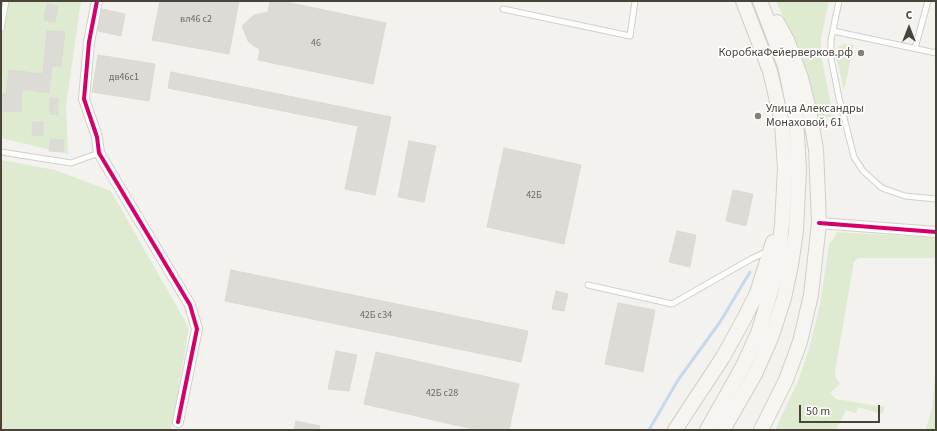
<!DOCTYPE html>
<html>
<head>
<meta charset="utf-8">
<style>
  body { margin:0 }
  #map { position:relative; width:937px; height:431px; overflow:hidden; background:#f3f2ee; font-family:"Source Sans 3",sans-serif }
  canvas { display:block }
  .frame { position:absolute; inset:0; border:2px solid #49443a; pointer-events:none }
  .north { position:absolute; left:889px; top:8px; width:40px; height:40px; -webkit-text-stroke:3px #fff; paint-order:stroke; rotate:0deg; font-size:11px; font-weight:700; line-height:16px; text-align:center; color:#49443a }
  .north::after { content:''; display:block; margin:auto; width:14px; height:18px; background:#49443a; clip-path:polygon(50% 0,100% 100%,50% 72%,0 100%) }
  .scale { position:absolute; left:799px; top:405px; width:81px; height:18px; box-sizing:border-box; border:2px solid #49443a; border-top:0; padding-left:5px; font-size:12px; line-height:14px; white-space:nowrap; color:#49443a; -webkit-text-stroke:3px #fff; paint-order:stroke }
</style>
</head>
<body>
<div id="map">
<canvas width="937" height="431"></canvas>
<div class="frame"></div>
<div class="north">С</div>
<div class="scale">50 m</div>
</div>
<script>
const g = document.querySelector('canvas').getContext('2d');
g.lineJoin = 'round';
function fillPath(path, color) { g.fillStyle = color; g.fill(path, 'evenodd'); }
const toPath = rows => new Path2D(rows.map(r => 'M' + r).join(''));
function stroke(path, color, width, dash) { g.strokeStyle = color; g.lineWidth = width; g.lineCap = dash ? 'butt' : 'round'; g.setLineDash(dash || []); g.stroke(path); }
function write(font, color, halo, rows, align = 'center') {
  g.font = font + ' "Source Sans 3",sans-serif'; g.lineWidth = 3.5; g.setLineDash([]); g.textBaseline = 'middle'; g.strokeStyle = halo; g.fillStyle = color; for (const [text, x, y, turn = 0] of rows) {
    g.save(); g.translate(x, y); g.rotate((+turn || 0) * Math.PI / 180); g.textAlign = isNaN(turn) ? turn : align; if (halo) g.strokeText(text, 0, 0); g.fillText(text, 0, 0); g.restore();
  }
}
fillPath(toPath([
  [1,1,81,1,66,106,68,154,1,138],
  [776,1,829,1,821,38,821,54,833,116,818,120,809,80,793,38],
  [843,44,854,45,844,90,836,56,838,47],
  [1,160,55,170,111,191,189,328,171,430,1,430],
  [836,232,936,238,936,258,858,258,854,262,835,371,836,378,840,384,830,393,836,399,884,407,884,412,882,412,881,414,858,407,856,413,846,410,836,430,775,430,798,381,808,352,820,305,829,244,835,237],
  [936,367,936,430,926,430,932,407]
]), '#dfebd1');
stroke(toPath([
  [649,430,678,380,720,322,750,272]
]), '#c3daed', 3);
const building = toPath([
  [160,1,239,1,229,54,152,40,160,1],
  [270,1,281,1,386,23,373,84,258,60,260,49,254,46,248,41,242,26,254,15,268,12,270,1],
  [47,4,58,6,55,22,44,20,47,4],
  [102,9,125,14,121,36,98,31,102,9],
  [47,31,65,32,61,66,52,66,49,93,22,89,21,112,1,111,1,94,6,94,9,70,43,74,47,31],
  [98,55,155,64,149,101,92,92,98,55],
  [171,72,391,117,375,195,345,189,358,126,168,88,171,72],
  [50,98,58,98,58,115,50,114,50,98],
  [33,122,43,122,43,136,32,135,33,122],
  [51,139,64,140,63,152,49,151,51,139],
  [409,141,436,146,424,202,398,197,409,141],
  [504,148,581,165,564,244,487,227,504,148],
  [733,190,753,194,746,226,726,221,733,190],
  [677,231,696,235,690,267,669,262,677,231],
  [231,270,528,331,521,362,225,301,231,270],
  [556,291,568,294,564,311,552,309,556,291],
  [618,303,655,310,643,372,605,364,618,303],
  [336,351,357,355,349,391,328,389,336,351],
  [376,352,519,384,509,430,477,430,364,404,376,352],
  [296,421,320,426,319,430,294,430,296,421]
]);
fillPath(building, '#dddbd6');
stroke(building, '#dbd9d4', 1);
const lane = toPath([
  [839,1,831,40,831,58,839,98,854,157,863,171,882,188,905,196,936,199],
  [503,9,630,36,635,1],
  [1,29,6,1],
  [833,31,936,53],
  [915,48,928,1],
  [1,152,71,163,99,153],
  [588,285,672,304,751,259,768,251]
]);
const street = toPath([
  [97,1,89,42,84,99,97,137,99,153,190,305,197,329,178,422],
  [819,223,936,232]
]);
const secondary = toPath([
  [675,430,723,357,744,319,757,293,773,242],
  [707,430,742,368,758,333,770,294,778,262,782,224,785,169,782,123,770,71,743,1],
  [723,430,755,374,771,338,784,298,791,265,796,231,799,169,796,118,785,66,760,1],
  [761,430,786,380,800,342,811,295,819,223,816,149,809,110,801,78,787,40,777,22]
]);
stroke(lane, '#d1d0cc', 7);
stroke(street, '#d1d0cc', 12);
stroke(secondary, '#d2cfc5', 16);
stroke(lane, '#fdfdfc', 5);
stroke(street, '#fdfdfc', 10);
stroke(secondary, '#f6f5f1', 14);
stroke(toPath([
  [97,1,89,42,84,99,97,137,99,153,190,305,197,329,178,422],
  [819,223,936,232]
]), '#d6006c', 4);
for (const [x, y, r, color] of [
  [861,53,4,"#848179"],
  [758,116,4,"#848179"]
]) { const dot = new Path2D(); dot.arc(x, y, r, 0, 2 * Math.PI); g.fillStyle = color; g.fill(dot); stroke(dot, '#fff', 1.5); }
write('10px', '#6f6a62', null, [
  ["вл46 с2",196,20],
  ["46",316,44],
  ["дв46с1",124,78],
  ["42Б",534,196],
  ["42Б с34",376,316],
  ["42Б с28",442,394]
]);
write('12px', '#49443a', '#fff', [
  ["КоробкаФейерверков.рф",853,53],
  ["Улица Александры",766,109,"left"],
  ["Монаховой, 61",766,123,"left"]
], 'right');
</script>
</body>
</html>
